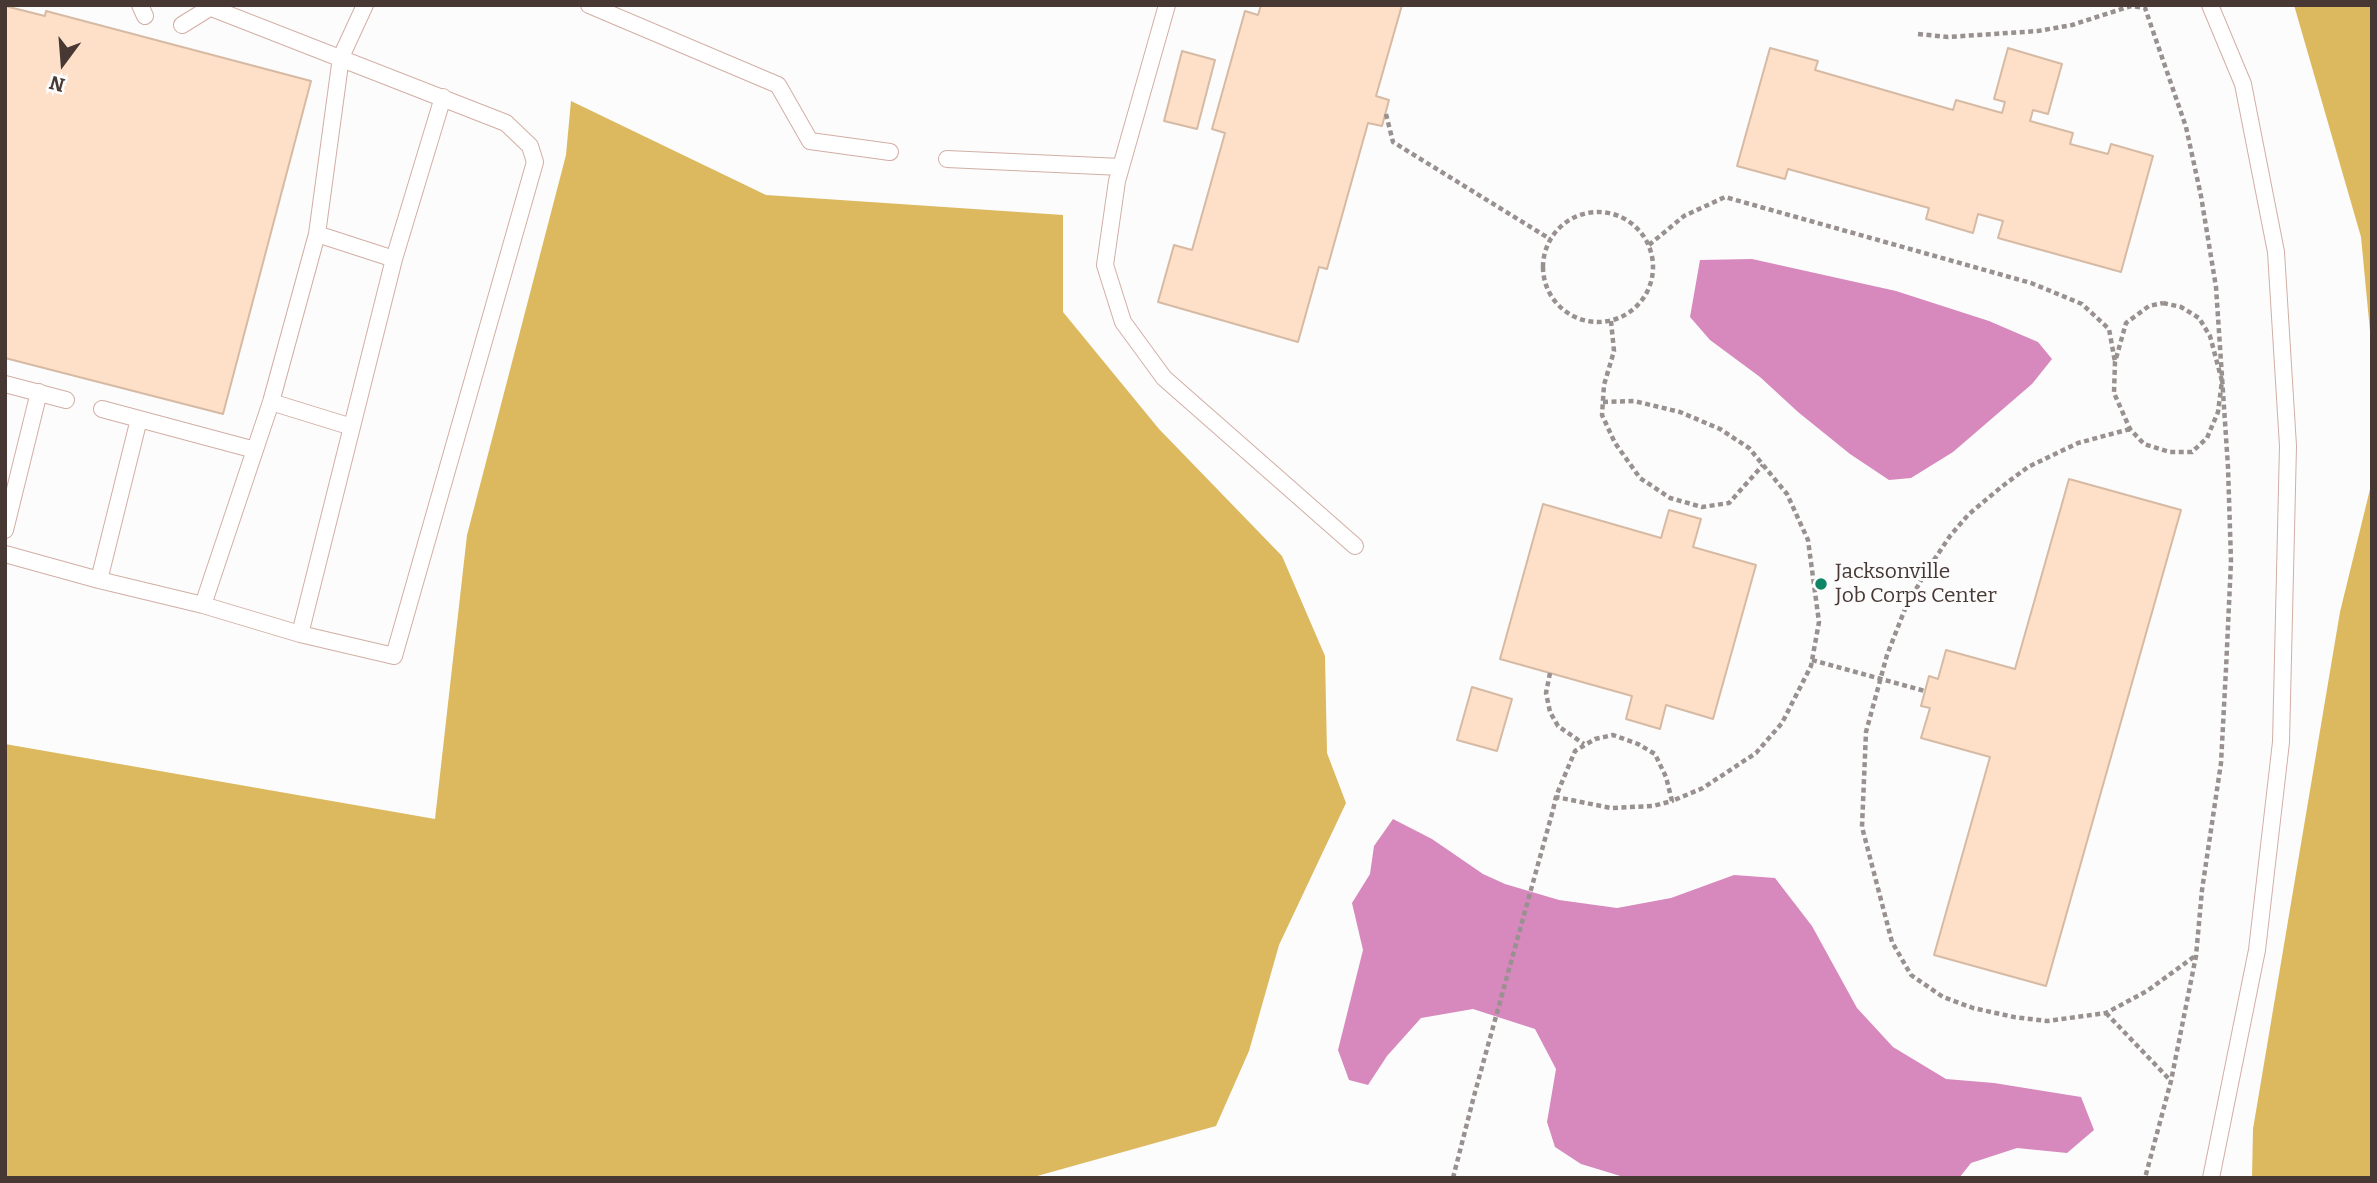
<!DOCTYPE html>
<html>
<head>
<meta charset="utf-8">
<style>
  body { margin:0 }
  #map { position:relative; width:2377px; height:1183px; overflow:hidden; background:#fcfcfc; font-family:Bitter,serif }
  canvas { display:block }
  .frame { position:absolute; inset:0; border:7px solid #473834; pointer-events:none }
  .north { position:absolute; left:28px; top:28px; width:70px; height:70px; -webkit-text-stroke:5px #fcfcfc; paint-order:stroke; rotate:196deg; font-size:19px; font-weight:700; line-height:28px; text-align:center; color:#473834 }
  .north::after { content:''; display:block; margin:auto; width:24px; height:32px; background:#473834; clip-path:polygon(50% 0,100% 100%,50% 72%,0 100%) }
</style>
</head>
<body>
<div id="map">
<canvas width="2377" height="1183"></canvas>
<div class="frame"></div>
<div class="north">N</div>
</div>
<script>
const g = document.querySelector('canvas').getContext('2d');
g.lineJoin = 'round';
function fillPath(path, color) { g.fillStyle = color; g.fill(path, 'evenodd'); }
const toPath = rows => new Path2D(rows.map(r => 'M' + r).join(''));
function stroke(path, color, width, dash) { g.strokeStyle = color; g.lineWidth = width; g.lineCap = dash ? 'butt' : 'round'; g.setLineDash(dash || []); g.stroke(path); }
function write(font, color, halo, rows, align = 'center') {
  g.font = font + ' Bitter,serif'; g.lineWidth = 6; g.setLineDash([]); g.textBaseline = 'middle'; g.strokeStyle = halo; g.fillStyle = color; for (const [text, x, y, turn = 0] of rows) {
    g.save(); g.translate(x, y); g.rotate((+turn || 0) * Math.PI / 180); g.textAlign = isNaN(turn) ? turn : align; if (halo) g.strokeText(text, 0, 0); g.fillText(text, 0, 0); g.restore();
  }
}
fillPath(toPath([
  [2294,5,2372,5,2372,352,2361,237],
  [571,101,766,195,1063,215,1063,312,1159,429,1282,556,1325,656,1327,753,1346,803,1279,945,1249,1051,1216,1126,1030,1178,5,1178,5,744,435,819,467,535,566,155],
  [2372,481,2372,1178,2252,1178,2253,1129,2340,612]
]), '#dcb85f');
fillPath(toPath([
  [1752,259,1896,291,1989,321,2038,342,2052,359,2032,384,1953,452,1911,478,1889,480,1850,454,1798,412,1760,377,1710,340,1690,317,1700,260],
  [1393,819,1432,839,1483,874,1505,884,1559,900,1617,908,1671,898,1734,875,1775,878,1812,926,1857,1008,1893,1047,1946,1079,1994,1083,2081,1097,2094,1130,2067,1153,2017,1148,1971,1163,1959,1178,1627,1178,1581,1164,1555,1147,1547,1122,1556,1069,1535,1029,1473,1009,1421,1018,1387,1056,1368,1085,1349,1080,1338,1050,1363,950,1352,903,1370,874,1374,846]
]), '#d788bd');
const building = toPath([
  [1261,5,1402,5,1376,96,1389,100,1382,126,1368,123,1327,269,1319,267,1298,342,1158,302,1174,245,1192,250,1225,133,1212,129,1245,11,1258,15,1261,5],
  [5,6,45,16,46,11,311,81,223,414,5,358,5,6],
  [1770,48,1818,61,1815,70,1953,110,1956,100,2002,113,2005,102,1994,99,2008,48,2062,64,2048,114,2033,110,2030,121,2073,133,2070,144,2108,154,2111,144,2153,156,2121,272,1998,238,2003,221,1978,214,1973,233,1926,219,1929,208,1788,169,1785,179,1737,166,1770,48],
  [1182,51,1215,60,1197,129,1164,121,1182,51],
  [2069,479,2181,510,2046,986,1934,955,1990,757,1921,738,1930,708,1921,706,1929,676,1938,679,1946,650,2015,669,2069,479],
  [1543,504,1661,538,1669,510,1701,519,1693,547,1756,565,1713,719,1666,705,1660,729,1626,719,1632,696,1500,659,1543,504],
  [1472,687,1512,699,1497,751,1457,740,1472,687]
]);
fillPath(building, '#fee0c8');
stroke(building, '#d6baa4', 2);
const lane = toPath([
  [140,5,145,16],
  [589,5,778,85,810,141,890,152],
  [1167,5,1117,181,1105,265,1123,322,1164,378,1355,546],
  [2210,5,2243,84,2276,252,2288,446,2281,742,2257,950,2211,1178],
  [182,25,211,7],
  [947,159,1121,167],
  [317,234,394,259],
  [5,384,66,400],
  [271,402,352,427],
  [102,409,255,450],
  [5,530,39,392],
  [5,554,99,580,203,605,300,634,394,656,535,162,530,146,506,123,204,5],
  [99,580,139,419],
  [203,605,271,402,317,234,341,57,365,5],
  [300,634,394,259,443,97]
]);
stroke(lane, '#d2aea5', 18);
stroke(toPath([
  [1918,34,1948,37,2038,31,2072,25,2131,6,2145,8,2186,127,2201,196,2216,287,2228,467,2231,561,2226,669,2221,763,2202,890,2196,956,2171,1081,2145,1178],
  [1386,114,1393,142,1550,239],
  '1543 267a55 55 0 1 1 110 0a55 55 0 1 1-110 0Z',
  [1649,245,1684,216,1725,197,2031,283,2082,304,2109,329,2115,362],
  [2163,303,2181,307,2199,318,2210,336,2222,381,2218,412,2207,438,2192,452,2170,452,2144,444,2130,429,2114,393,2115,362,2126,323,2149,306,2163,303],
  [1611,321,1614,351,1604,385,1602,415,1615,443,1640,478,1670,498,1702,507,1729,503,1763,465],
  [1603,402,1634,401,1680,412,1720,429,1749,448,1787,494,1808,540,1819,622,1811,666,1782,723,1756,753,1703,788,1672,801],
  [2130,429,2078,443,2028,467,2000,488,1968,515,1950,536,1924,575,1905,609,1887,655,1866,732,1862,827,1892,942,1911,975,1943,997,1973,1008,2014,1017,2047,1021,2106,1013,2147,991,2195,956],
  [1812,660,1925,691],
  [1550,673,1546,693,1550,712,1558,726,1584,744],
  [2106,1013,2170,1080],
  [1453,1178,1474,1096,1553,810,1556,797,1559,789,1575,751,1595,739,1613,735,1638,744,1655,754,1666,777,1672,801,1653,806,1611,808,1556,797]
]), '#99918f', 4.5, [5, 3.5]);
stroke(lane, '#fff', 16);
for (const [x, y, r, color] of [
  [1821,584,7,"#0e8565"]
]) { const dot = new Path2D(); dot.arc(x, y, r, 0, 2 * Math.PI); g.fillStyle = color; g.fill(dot); stroke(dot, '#fcfcfc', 2.5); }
write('21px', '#473834', '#fcfcfc', [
  ["Jacksonville",1835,572],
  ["Job Corps Center",1835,596]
], 'left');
</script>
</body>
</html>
